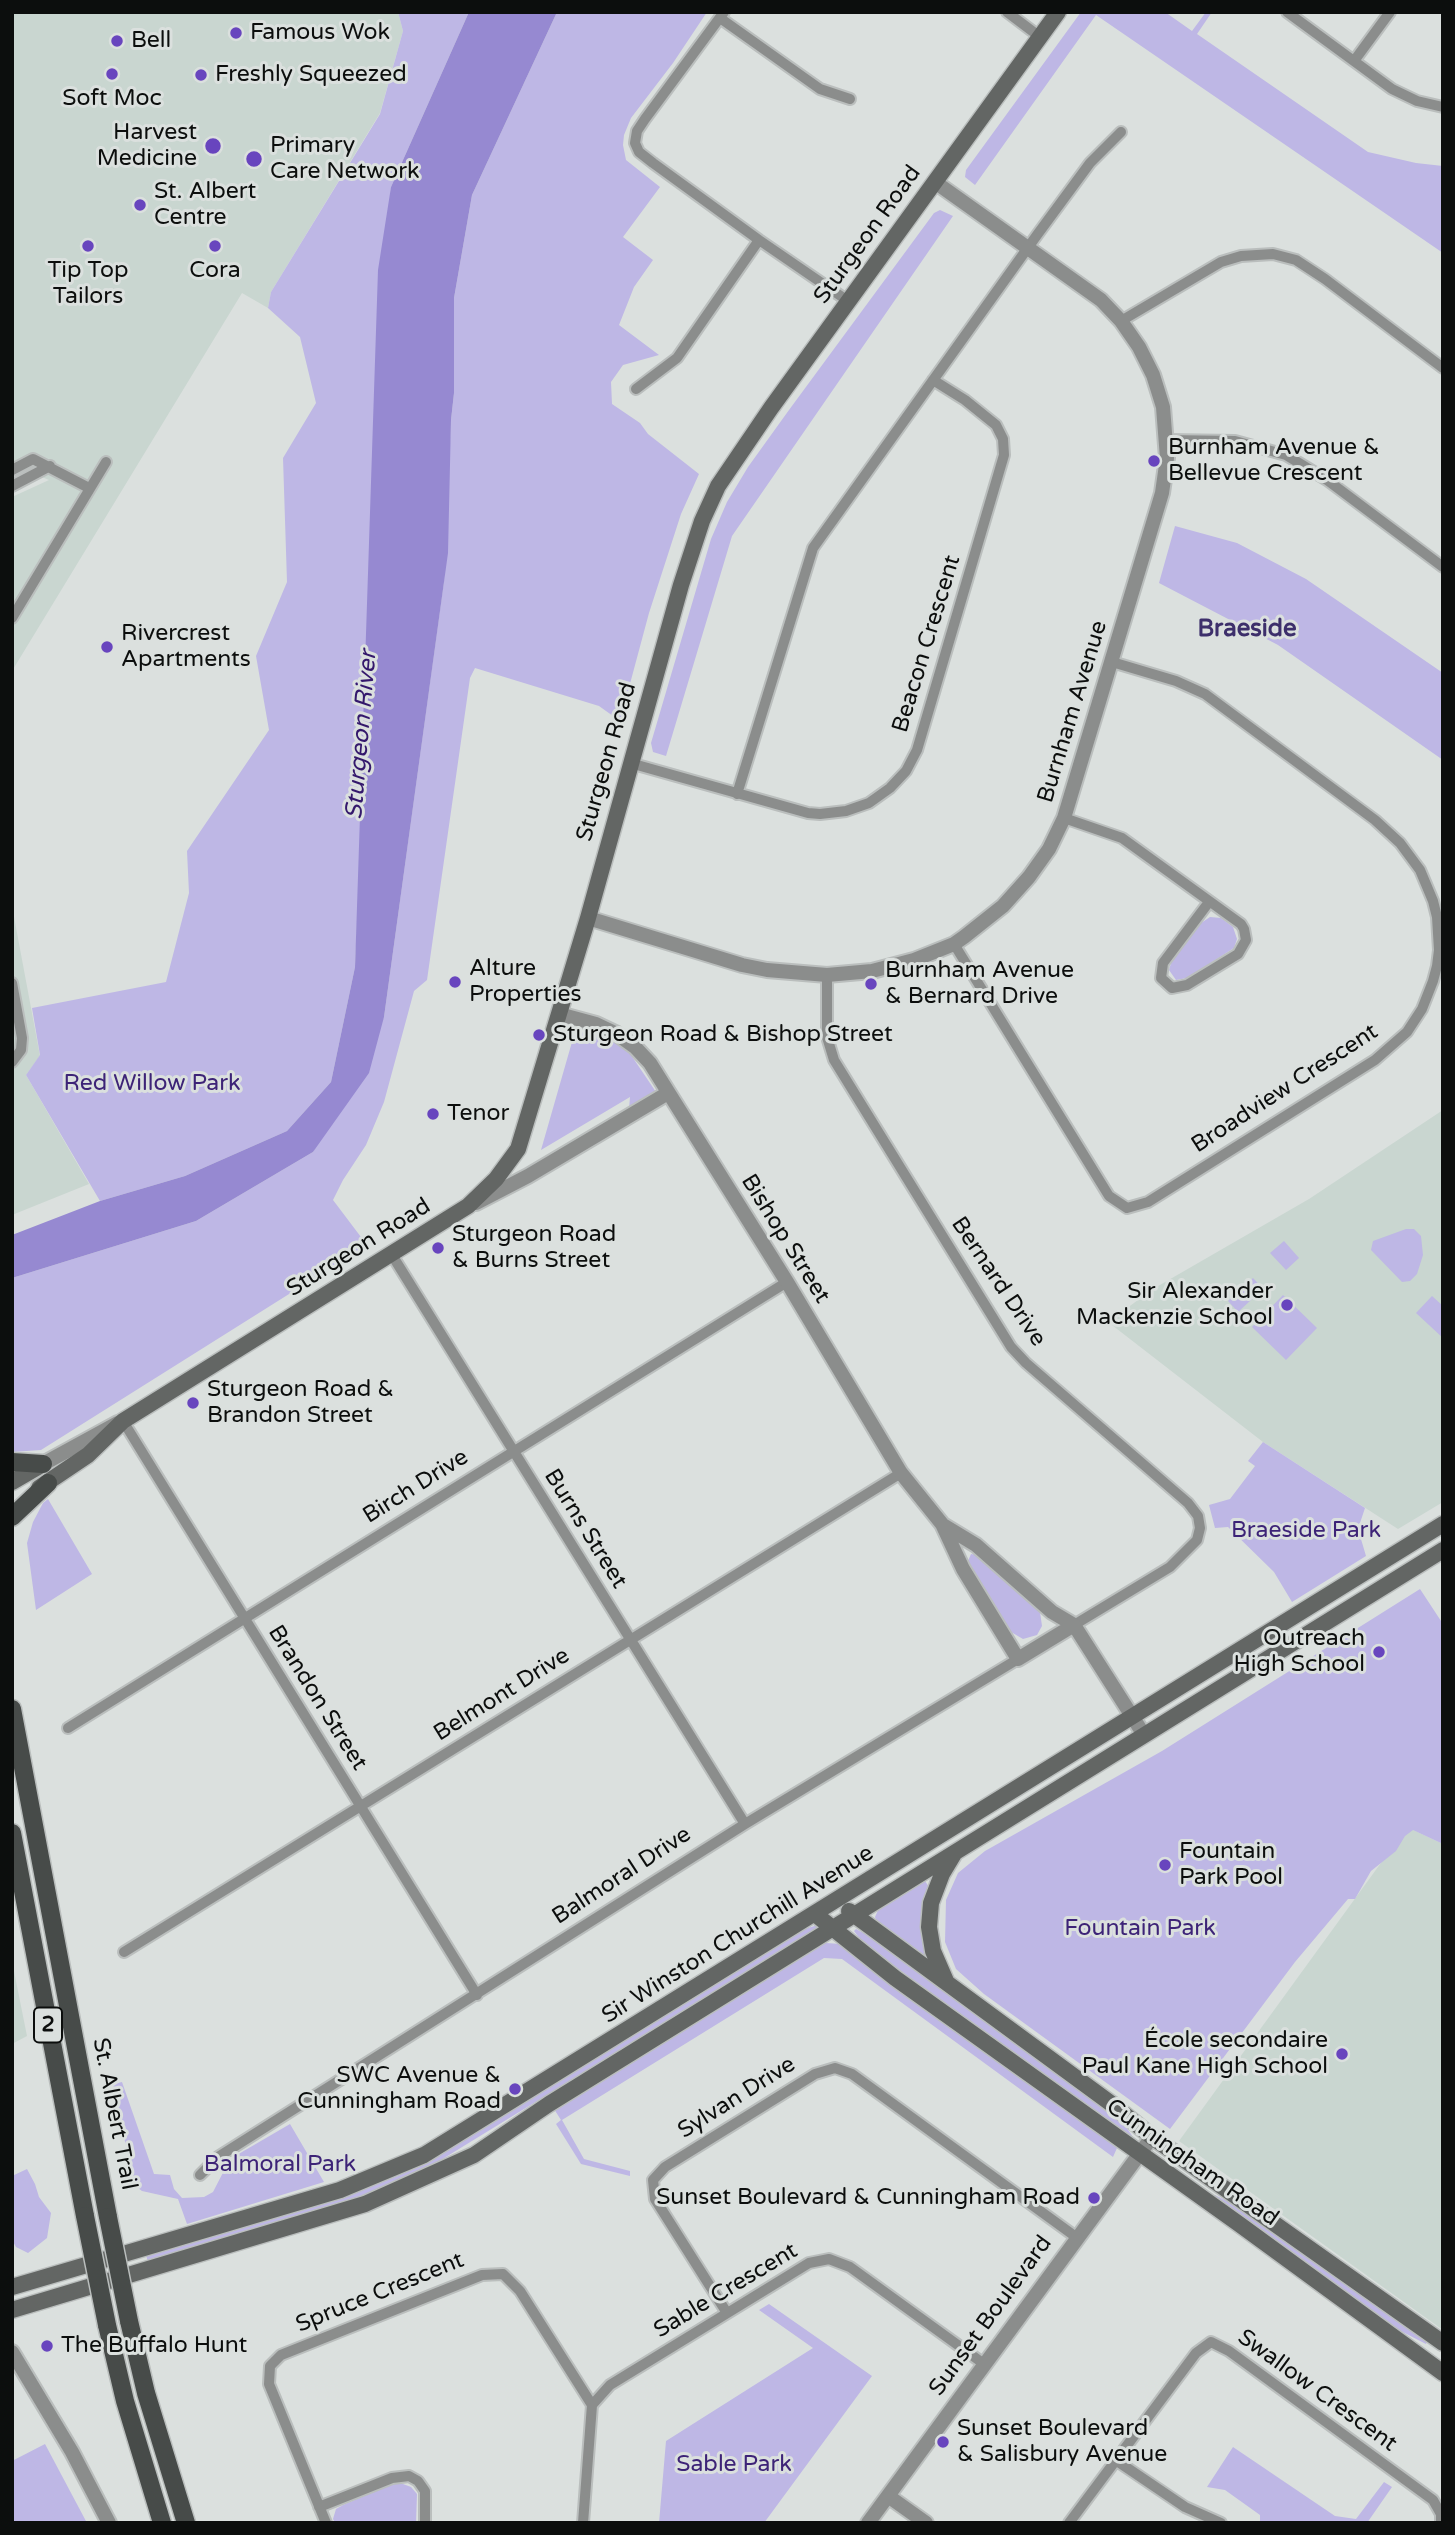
<!DOCTYPE html>
<html>
<head>
<meta charset="utf-8">
<style>
  body { margin:0 }
  #map { position:relative; width:1455px; height:2535px; overflow:hidden; background:#dbe0de; font-family:"Varela Round",sans-serif }
  canvas { display:block }
  .frame { position:absolute; inset:0; border:14px solid #0c0e0d; pointer-events:none }
</style>
</head>
<body>
<div id="map">
<canvas width="1455" height="2535"></canvas>
<div class="frame"></div>
</div>
<script>
const g = document.querySelector('canvas').getContext('2d');
g.lineJoin = 'round';
function fillPath(path, color) { g.fillStyle = color; g.fill(path, 'evenodd'); }
const toPath = rows => new Path2D(rows.map(r => 'M' + r).join(''));
function stroke(path, color, width, dash) { g.strokeStyle = color; g.lineWidth = width; g.lineCap = dash ? 'butt' : 'round'; g.setLineDash(dash || []); g.stroke(path); }
function write(font, color, halo, rows, align = 'center') {
  g.font = font + ' "Varela Round",sans-serif'; g.lineWidth = 6; g.setLineDash([]); g.textBaseline = 'middle'; g.strokeStyle = halo; g.fillStyle = color; for (const [text, x, y, turn = 0] of rows) {
    g.save(); g.translate(x, y); g.rotate((+turn || 0) * Math.PI / 180); g.textAlign = isNaN(turn) ? turn : align; if (halo) g.strokeText(text, 0, 0); g.fillText(text, 0, 0); g.restore();
  }
}
fillPath(toPath([
  [12,12,398,12,403,31,380,113,271,292,268,308,242,293,12,671,12,497,49,480,12,464],
  [12,906,40,1056,26,1075,89,1184,12,1215],
  [1443,1110,1443,1502,1398,1529,1263,1442,1108,1322,1153,1289,1309,1199],
  [1407,1827,1443,1844,1443,2330,1179,2141],
  [12,1961,27,2036,12,2044]
]), '#c9d6d0');
fillPath(toPath([
  [398,12,469,12,391,187,355,967,331,1082,287,1131,185,1176,100,1201,26,1075,40,1055,32,1008,166,982,189,893,187,851,269,730,256,656,287,582,283,458,316,403,300,337,268,308,271,292,380,114,403,31],
  [557,12,707,12,673,63,631,118,624,135,623,145,626,160,660,187,623,237,653,260,634,287,619,325,659,355,623,365,611,382,612,404,640,423,648,434,699,474,681,514,649,613,620,721,599,706,475,668,470,678,427,980,414,991,384,1102,366,1145,343,1180,333,1200,367,1245,41,1450,12,1452,12,1278,196,1221,313,1152,384,1017,444,581,451,420,454,393,454,298,472,195],
  [1081,12,1165,12,1192,31,1206,12,1212,12,1197,34,1368,152,1416,163,1443,166,1443,253,1096,15,975,185,965,177,966,170],
  [940,210,953,216,732,536,666,756,653,752,651,743,711,539,727,502,748,467,789,410,934,213],
  [1175,526,1237,543,1306,579,1443,673,1443,760,1278,645,1159,583],
  [1210,917,1221,918,1233,927,1237,939,1234,948,1187,978,1176,980,1169,970,1171,963,1201,923],
  [579,1032,594,1034,618,1044,631,1055,656,1092,656,1094,629,1109,630,1097,541,1150,574,1035],
  [1406,1229,1414,1229,1421,1236,1423,1255,1417,1274,1410,1281,1402,1282,1371,1250,1373,1241],
  [1284,1241,1299,1258,1286,1270,1270,1253],
  [1253,1278,1263,1289,1238,1312,1228,1301],
  [1283,1295,1317,1328,1286,1360,1252,1327],
  [1432,1296,1443,1306,1443,1338,1416,1313],
  [1263,1442,1365,1508,1358,1529,1366,1556,1292,1602,1274,1572,1228,1527,1215,1528,1209,1505,1230,1499,1255,1466,1248,1461],
  [48,1499,92,1574,36,1610,27,1543,33,1522,43,1503],
  [971,1554,976,1555,1040,1612,1042,1626,1037,1635,1023,1639,1011,1632,968,1561],
  [1420,1589,1443,1624,1443,1844,1413,1830,1405,1836,1396,1851,1371,1871,1355,1899,1348,1899,1295,1962,1170,2129,984,1994,956,1969,945,1942,946,1900,958,1873,985,1851,1162,1751],
  [925,1881,929,1887,924,1957,877,1923,875,1917,879,1908],
  [821,1924,824,1925,423,2171,387,2189,347,2202,148,2262,146,2255,334,2199,398,2176,442,2153,798,1931],
  [856,1929,871,1937,1090,2099,1126,2127,1133,2137,1131,2139,1115,2128,863,1943,854,1931],
  [826,1943,841,1944,1113,2143,1117,2148,1113,2157,842,1959,824,1958,562,2120,584,2159,630,2171,630,2176,581,2164,556,2124,561,2120,554,2109,818,1945],
  [122,2082,154,2174,170,2175,174,2189,182,2198,204,2197,213,2192,230,2159,290,2124,324,2182,187,2224,178,2199,142,2191,134,2185,113,2084],
  [27,2169,35,2184,39,2197,51,2213,47,2238,28,2253,16,2247,12,2240,12,2176],
  [1215,2195,1243,2209,1427,2342,1426,2344,1389,2325,1214,2197],
  [769,2304,872,2376,764,2523,659,2523,666,2441,813,2348,759,2310],
  [45,2444,87,2523,12,2523,12,2461],
  [1233,2447,1335,2516,1356,2519,1384,2482,1392,2487,1367,2523,1260,2523,1260,2515,1225,2490,1207,2487],
  [393,2484,403,2484,411,2487,417,2494,416,2523,335,2523,333,2519,336,2509,343,2505]
]), '#beb7e5');
fillPath(toPath([
  [469,12,557,12,472,195,454,298,454,393,451,420,448,553,384,1017,369,1073,313,1152,196,1221,12,1278,12,1235,100,1201,185,1176,287,1131,331,1082,355,967,378,270,391,187]
]), '#9689d1');
const minor = toPath([
  [724,12,645,119,637,131,635,143,639,152,653,163,759,240,848,301],
  [1007,12,1040,37],
  [1287,12,1392,89,1417,101,1443,107],
  [720,18,820,89,850,99],
  [1354,61,1390,12],
  [1121,321,1221,262,1241,256,1273,254,1296,260,1325,279,1443,368],
  [636,389,677,358,759,240],
  [1167,440,1235,441,1286,455,1327,480,1443,567],
  [12,470,33,459,89,488],
  [12,486,50,466],
  [12,618,106,462],
  [630,763,808,813,820,814,846,811,869,803,890,788,906,771,917,750,1004,455,1003,439,996,425,965,400,933,380],
  [737,794,813,548,1037,235,1090,163,1121,132],
  [1064,818,1122,838,1241,924,1244,929,1246,940,1238,954,1187,985,1172,988,1161,978,1163,963,1209,902],
  [954,944,1109,1196,1127,1208,1148,1202,1375,1060,1407,1032,1422,1009,1433,981,1437,966,1439,950,1437,917,1433,901,1420,870,1400,843,1375,820,1205,694,1176,681,1112,662],
  [827,975,827,1037,834,1060,1011,1347,1026,1363,1188,1503,1198,1516,1200,1528,1197,1540,1170,1567,1074,1625],
  [12,983,22,1038,21,1050,12,1062],
  [392,1255,745,1824],
  [123,1421,477,1995],
  [68,1728,787,1282],
  [124,1952,901,1473],
  [200,2175,218,2157,745,1824,1018,1659],
  [727,2313,655,2199,653,2180,665,2167,815,2074,835,2068,852,2074,1076,2237],
  [1117,2461,1185,2507,1221,2523],
  [319,2507,392,2478,409,2476,418,2481,425,2491,425,2523],
  [326,2523,269,2384,270,2366,281,2355,482,2275,503,2274,520,2291,592,2405],
  [583,2523,592,2405,610,2385,809,2263,829,2259,850,2267,984,2364],
  [1069,2523,1196,2353,1211,2342,1229,2351,1433,2500,1441,2514,1441,2523]
]);
const tertiary = toPath([
  [588,918,742,965,767,970,827,975,872,971,914,960,954,944,964,937,1003,906,1029,877,1049,849,1064,818,1162,493,1167,458,1163,407,1153,375,1139,347,1121,321,1101,300,935,182],
  [559,1014,596,1024,617,1034,635,1047,650,1063,787,1282,901,1473,942,1524,963,1569,1018,1659,1074,1625],
  [476,1203,528,1176,668,1093],
  [43,1464,118,1423],
  [943,1525,976,1545,1052,1612,1074,1625,1144,1735],
  [12,2352,72,2452,109,2523],
  [888,2496,926,2523],
  [868,2523,1152,2137]
]);
const secondary = toPath([
  [12,1482,43,1464],
  [39,1488,88,1455,123,1421,468,1206,496,1179,518,1149,588,918,681,585,702,521,718,486,771,408,1058,12],
  [849,1911,1113,2105,1152,2137,1443,2343],
  [815,1914,895,1978,1239,2224,1443,2373],
  [946,1981,933,1951,929,1927,931,1903,942,1874,954,1854],
  [12,2287,340,2190,424,2155,1443,1524],
  [12,2310,365,2204,474,2155,549,2104,1443,1550]
]);
const primary = toPath([
  [12,1462,43,1464],
  [12,1517,48,1483],
  [12,1709,108,2217],
  [12,1833,85,2216],
  [129,2321,146,2393,186,2523],
  [107,2325,125,2401,162,2523]
]);
stroke(minor, '#babebd', 14);
stroke(tertiary, '#babebd', 18);
stroke(secondary, '#babebd', 19);
stroke(primary, '#babebd', 21);
stroke(minor, '#8b8d8c', 10);
stroke(tertiary, '#8b8d8c', 14);
stroke(secondary, '#636664', 16);
stroke(primary, '#474b49', 18);
const primaryBridge = toPath([
  [85,2216,107,2325],
  [108,2217,129,2321]
]);
stroke(primaryBridge, '#babebd', 21, []);
stroke(primaryBridge, '#474b49', 18);
for (const [x, y, r, color] of [
  [236,33,7,"#6845be"],
  [117,41,7,"#6845be"],
  [112,74,7,"#6845be"],
  [201,75,7,"#6845be"],
  [213,146,9,"#6845be"],
  [254,159,9,"#6845be"],
  [140,205,7,"#6845be"],
  [88,246,7,"#6845be"],
  [215,246,7,"#6845be"],
  [1154,461,7,"#6845be"],
  [107,647,7,"#6845be"],
  [455,982,7,"#6845be"],
  [871,984,7,"#6845be"],
  [539,1035,7,"#6845be"],
  [433,1114,7,"#6845be"],
  [438,1248,7,"#6845be"],
  [1287,1305,7,"#6845be"],
  [193,1403,7,"#6845be"],
  [1379,1652,7,"#6845be"],
  [1165,1865,7,"#6845be"],
  [1342,2054,7,"#6845be"],
  [515,2089,7,"#6845be"],
  [1094,2198,7,"#6845be"],
  [47,2346,7,"#6845be"],
  [943,2442,7,"#6845be"]
]) { const dot = new Path2D(); dot.arc(x, y, r, 0, 2 * Math.PI); g.fillStyle = color; g.fill(dot); stroke(dot, '#dbe0de', 2.5); }
for (const [x, y, w] of [
  [48,2025,28]
]) { const box = new Path2D(); box.roundRect(x - w / 2, y - 17.5, w, 35, 5); g.fillStyle = '#dbe0de'; g.fill(box); stroke(box, '#0c0e0d', 2); }
write('bold 21px', '#0c0e0d', null, [
  ["2",48,2025]
]);
write('23px', '#0c0e0d', '#dbe0de', [
  ["Famous Wok",250,33],
  ["Bell",131,41],
  ["Freshly Squeezed",215,75],
  ["Soft Moc",112,99,"center"],
  ["Harvest",197,133,"right"],
  ["Medicine",197,159,"right"],
  ["Primary",270,146],
  ["Care Network",270,172],
  ["St. Albert",154,192],
  ["Centre",154,218],
  ["Tip Top",88,271,"center"],
  ["Tailors",88,297,"center"],
  ["Cora",215,271,"center"],
  ["Burnham Avenue &",1168,448],
  ["Bellevue Crescent",1168,474],
  ["Rivercrest",121,634],
  ["Apartments",121,660],
  ["Alture",469,969],
  ["Properties",469,995],
  ["Burnham Avenue",885,971],
  ["& Bernard Drive",885,997],
  ["Sturgeon Road & Bishop Street",553,1035],
  ["Tenor",447,1114],
  ["Sturgeon Road",452,1235],
  ["& Burns Street",452,1261],
  ["Sir Alexander",1273,1292,"right"],
  ["Mackenzie School",1273,1318,"right"],
  ["Sturgeon Road &",207,1390],
  ["Brandon Street",207,1416],
  ["Outreach",1365,1639,"right"],
  ["High School",1365,1665,"right"],
  ["Fountain",1179,1852],
  ["Park Pool",1179,1878],
  ["École secondaire",1328,2041,"right"],
  ["Paul Kane High School",1328,2067,"right"],
  ["SWC Avenue &",501,2076,"right"],
  ["Cunningham Road",501,2102,"right"],
  ["Sunset Boulevard & Cunningham Road",1080,2198,"right"],
  ["The Buffalo Hunt",61,2346],
  ["Sunset Boulevard",957,2429],
  ["& Salisbury Avenue",957,2455]
], 'left');
write('23px', '#0c0e0d', '#dbe0de', [
  ["Sturgeon Road",868,235,-54],
  ["Beacon Crescent",927,644,-73],
  ["Burnham Avenue",1073,712,-73],
  ["Sturgeon Road",607,762,-74],
  ["Broadview Crescent",1285,1089,-33],
  ["Bishop Street",785,1239,58],
  ["Sturgeon Road",359,1248,-32],
  ["Bernard Drive",998,1282,56],
  ["Birch Drive",416,1487,-32],
  ["Burns Street",585,1529,58],
  ["Belmont Drive",502,1695,-32],
  ["Brandon Street",317,1698,58],
  ["Balmoral Drive",622,1876,-33],
  ["Sir Winston Churchill Avenue",738,1935,-32],
  ["Sylvan Drive",737,2098,-32],
  ["St. Albert Trail",114,2114,79],
  ["Cunningham Road",1192,2163,35],
  ["Sable Crescent",726,2291,-31],
  ["Spruce Crescent",380,2293,-22],
  ["Sunset Boulevard",991,2316,-54],
  ["Swallow Crescent",1317,2391,36]
]);
write('23px', '#3d2377', '#dbe0de', [
  ["Red Willow Park",152,1084],
  ["Braeside Park",1306,1531],
  ["Fountain Park",1140,1929],
  ["Balmoral Park",280,2165],
  ["Sable Park",734,2465]
]);
write('bold 24px', '#3d2f6b', '#dbe0de', [
  ["Braeside",1247,630]
]);
write('italic 24px', '#34186c', '#dbe0de', [
  ["Sturgeon River",362,735,-85]
]);
</script>
</body>
</html>
